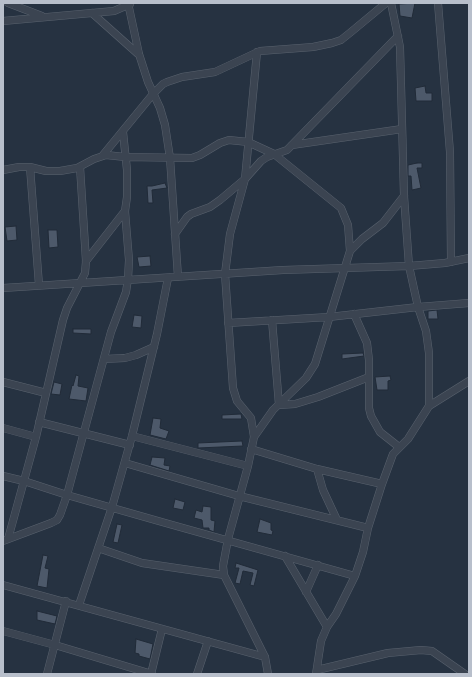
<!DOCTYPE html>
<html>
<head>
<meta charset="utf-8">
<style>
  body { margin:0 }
  #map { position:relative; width:472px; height:677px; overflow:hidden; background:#263241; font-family:Jost,sans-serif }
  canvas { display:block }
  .frame { position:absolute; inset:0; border:4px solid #b8bfcb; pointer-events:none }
</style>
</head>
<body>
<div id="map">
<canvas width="472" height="677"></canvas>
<div class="frame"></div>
</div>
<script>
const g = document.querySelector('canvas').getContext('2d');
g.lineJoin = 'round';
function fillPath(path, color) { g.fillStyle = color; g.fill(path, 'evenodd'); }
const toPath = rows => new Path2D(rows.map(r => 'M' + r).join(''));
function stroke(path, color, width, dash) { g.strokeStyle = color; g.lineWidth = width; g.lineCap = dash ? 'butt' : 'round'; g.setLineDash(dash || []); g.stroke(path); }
const building = toPath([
  [415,3,412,18,400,16,399,4,415,3],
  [425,86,426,93,432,93,432,101,416,101,415,88,425,86],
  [417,163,422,163,422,168,417,168,421,188,412,190,411,176,408,176,408,165,417,163],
  [165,183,167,188,152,190,153,203,148,203,147,186,152,186,165,183],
  [16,226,17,240,7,241,5,227,16,226],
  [48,230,57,230,58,247,49,248,48,230],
  [150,256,151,266,139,267,137,257,150,256],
  [437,310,438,319,428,319,428,311,437,310],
  [134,315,142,316,141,328,132,327,134,315],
  [73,329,91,329,91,334,73,333,73,329],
  [363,353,364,356,342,359,342,354,363,353],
  [76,375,79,376,78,386,88,388,86,401,69,399,72,385,73,386,76,375],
  [390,376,391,380,388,381,388,390,377,390,375,377,390,376],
  [54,382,62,384,60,395,51,394,54,382],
  [241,414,242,419,222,419,222,415,241,414],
  [153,418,161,419,160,428,169,431,166,439,150,435,153,418],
  [242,441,243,446,198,448,198,443,242,441],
  [152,457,165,458,164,465,170,466,169,471,150,465,152,457],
  [175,499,185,502,183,510,173,508,175,499],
  [203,506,211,507,211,520,215,521,214,532,209,530,209,528,203,528,202,520,194,518,196,510,202,512,203,506],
  [260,519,271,523,271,530,273,531,272,535,257,532,260,519],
  [117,524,122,525,118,543,113,542,117,524],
  [43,555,48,556,45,568,49,569,47,588,37,586,43,555],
  [236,563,258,570,254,586,250,585,253,573,243,571,240,584,235,583,239,568,235,568,236,563],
  [37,611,57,616,55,624,37,620,37,611],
  [136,639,153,644,150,659,139,656,139,654,135,653,136,639]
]);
fillPath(building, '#4d596a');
stroke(building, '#212b38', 1);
const street = toPath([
  [8,3,42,16],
  [128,3,139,54,148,82,160,108,165,125,170,158,178,277],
  [391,3,400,47,404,196,409,266,418,307,426,331,429,353,429,406],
  [438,3,450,152,451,262],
  [92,13,138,54],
  [3,21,114,11,130,4],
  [257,52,245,179,230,234,225,274,233,388,237,401,251,418,254,437,248,466,228,539,223,566,224,575,265,657,268,674],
  [292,145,402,129],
  [103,155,153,94,163,84,167,82,182,77,215,72,260,51,313,47,332,43,341,40,351,32,386,3],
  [30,167,39,285],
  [3,170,19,167,30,167,46,171,60,171,77,168,94,159,106,155,125,157,192,158,200,155,220,143,229,140,248,142,274,154,341,208,348,225,350,251],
  [175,234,187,217,191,214,210,207,220,200,245,179,261,161,267,157,287,150,398,36],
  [86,261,125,211],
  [3,288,283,270,409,266,445,263,469,258],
  [354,314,367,343,369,360,369,408,371,416,380,432,399,447],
  [272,320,279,405,295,404,318,397,369,377],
  [228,323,329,317,418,307,469,303],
  [104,359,125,358,136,355,154,347],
  [3,382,46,393],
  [39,422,130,445],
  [3,428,36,437],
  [132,436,248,466],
  [254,437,273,410,306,378,315,364,350,251,362,239,383,223,404,196],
  [251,449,317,469,382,484],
  [125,463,239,496,368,528],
  [317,469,323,490,337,520],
  [3,476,24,481,67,495,169,524,355,576],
  [8,539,36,437,63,320,67,308,85,273,86,261,80,167],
  [3,541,51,523,57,520,60,515,67,495,111,332,126,292,128,279,129,260,125,211,127,197,127,170,123,132],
  [98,548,142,563,224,575],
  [285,556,327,627],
  [3,585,265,657],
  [306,592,318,565],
  [79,605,112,507,132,436,157,334,168,278],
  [3,631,55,645,152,674],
  [317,670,388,653,421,650,432,651,465,674],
  [47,674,66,601],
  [151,674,162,629],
  [197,674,208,641],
  [316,674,321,641,327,627,336,614,355,576,363,552,368,528,382,484,393,454,408,439,429,406,469,381]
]);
stroke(street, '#59626e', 8);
stroke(street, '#3b4451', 7);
</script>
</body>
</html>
